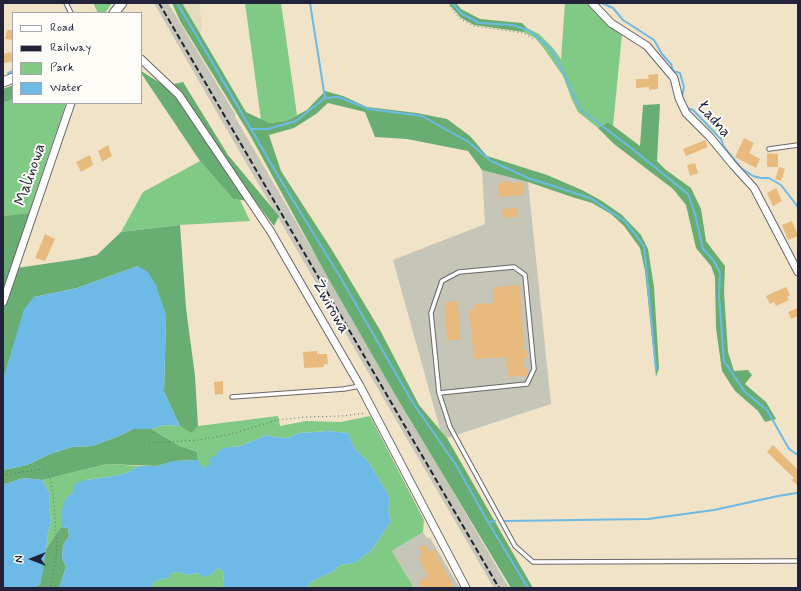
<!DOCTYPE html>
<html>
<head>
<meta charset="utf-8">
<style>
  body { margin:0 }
  #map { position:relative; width:801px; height:591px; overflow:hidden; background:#f1e3c7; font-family:Mynerve,sans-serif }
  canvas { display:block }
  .frame { position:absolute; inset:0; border:4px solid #22223b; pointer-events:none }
  .legend { position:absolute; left:12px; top:12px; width:130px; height:92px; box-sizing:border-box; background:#fdfcf7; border:1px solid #a5a5ac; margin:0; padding:5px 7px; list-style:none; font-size:12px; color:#22223b }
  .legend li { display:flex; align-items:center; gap:8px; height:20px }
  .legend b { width:20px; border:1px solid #a5a5ac }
  .north { position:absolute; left:12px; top:539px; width:40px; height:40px; -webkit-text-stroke:3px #fdfcf7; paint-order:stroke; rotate:270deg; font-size:11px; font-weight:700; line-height:16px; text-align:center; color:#22223b }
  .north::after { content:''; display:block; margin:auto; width:14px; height:18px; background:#22223b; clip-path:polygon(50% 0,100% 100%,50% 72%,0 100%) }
</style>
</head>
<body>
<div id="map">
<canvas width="801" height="591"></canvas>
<div class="frame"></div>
<ul class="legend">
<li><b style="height:5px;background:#fff"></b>Road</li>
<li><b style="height:5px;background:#22223b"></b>Railway</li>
<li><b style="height:11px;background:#81ca86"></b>Park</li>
<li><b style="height:11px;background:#6dbae7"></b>Water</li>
</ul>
<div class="north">N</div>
</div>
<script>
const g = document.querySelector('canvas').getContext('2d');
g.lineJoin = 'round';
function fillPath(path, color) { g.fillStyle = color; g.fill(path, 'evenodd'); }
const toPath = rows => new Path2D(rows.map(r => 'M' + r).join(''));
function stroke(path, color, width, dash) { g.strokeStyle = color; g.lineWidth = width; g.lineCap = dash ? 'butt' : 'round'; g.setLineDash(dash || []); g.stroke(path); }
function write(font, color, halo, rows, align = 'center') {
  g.font = font + ' Mynerve,sans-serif'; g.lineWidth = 4; g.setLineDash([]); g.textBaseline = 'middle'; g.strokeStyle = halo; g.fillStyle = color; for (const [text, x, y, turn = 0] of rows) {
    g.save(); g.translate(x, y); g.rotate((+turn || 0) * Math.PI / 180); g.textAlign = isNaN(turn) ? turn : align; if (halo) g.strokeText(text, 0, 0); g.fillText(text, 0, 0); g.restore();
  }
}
fillPath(toPath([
  [182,3,199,3,202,24,200,34]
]), '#e2dcba');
fillPath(toPath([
  [154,3,168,3,235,114,235,117,509,588,494,588,223,123],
  [482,170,528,182,551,404,447,438,440,429,393,260,485,224],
  [423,532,427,538,430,538,460,588,414,588,392,551]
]), '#c5c5b8');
fillPath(toPath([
  [93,3,112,3,105,13,98,13],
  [245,3,281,3,297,115,286,121,269,123,261,120],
  [565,3,588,3,609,25,622,34,613,126,608,122,598,128,578,112,572,100,563,76,542,46,535,38,523,32,527,28,539,34,553,48,561,59],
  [13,99,13,103,66,103,29,213,3,216,3,103],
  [200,161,233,199,240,200,250,221,180,225,121,232,143,192],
  [278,416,280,426,306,421,341,422,370,416,424,520,423,532,392,551,414,588,305,588,313,581,334,571,340,565,354,563,371,551,391,521,388,511,390,500,387,492,368,461,355,449,348,433,328,431,313,432,299,433,288,438,275,437,266,435,241,446,229,447,216,456,209,467,202,468,198,460,197,452,180,446,164,437,152,429,163,425,180,426,192,432,198,426],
  [107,464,140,466,124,474,101,478,85,480,73,492,66,498,61,517,61,527,46,549,48,533,51,522,49,507,50,494,42,480],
  [218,568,224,572,223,584,224,588,152,588,152,585,157,580,168,578,171,573,178,572,188,575,198,573,210,575]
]), '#81ca86');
fillPath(toPath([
  [172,3,182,3,246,112,269,123,286,121,307,110,325,91,343,96,367,107,417,113,447,119,470,136,487,156,547,175,582,190,602,201,622,215,641,235,648,249,654,287,659,368,656,377,645,271,640,248,624,226,611,214,592,203,572,197,528,182,482,170,468,151,407,139,375,137,365,112,328,103,316,114,294,128,269,135,281,171,332,250,380,330,419,405,447,438,533,588,511,588,396,396,327,276,250,135,180,21],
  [448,3,456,3,461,9,480,19,522,23,527,28,523,32,474,25,461,18],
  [141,71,165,86,183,82,228,155,279,216,274,226,256,202,233,199,200,161,141,73],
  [13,85,13,99,3,103,3,89],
  [660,104,657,161,666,170,691,188,701,209,706,241,715,253,725,266,724,292,728,352,734,371,748,370,752,375,745,384,766,402,776,419,765,422,758,411,735,391,722,371,716,328,715,277,711,266,696,248,686,205,673,189,614,144,598,128,608,122,640,146,643,105],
  [29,213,3,293,3,216],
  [180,225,186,308,195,376,198,426,192,433,180,426,164,392,166,315,138,266,77,288,34,297,3,379,3,310,17,268,78,259,97,255,121,232],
  [133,429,152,429,164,437,180,446,197,452,198,460,175,461,156,466,107,464,42,480,23,478,3,485,3,470,27,465,50,454,72,447,92,446,119,436],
  [61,527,68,528,69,536,63,545,62,558,66,567,59,588,34,588,40,584,46,549]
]), '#68ae73');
fillPath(toPath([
  [138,266,148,272,156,285,166,315,164,392,180,426,163,425,152,429,133,429,119,436,92,446,72,447,50,454,27,465,3,470,3,379,24,309,34,297,77,288],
  [328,431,348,433,355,449,368,461,387,492,390,500,388,511,391,521,371,551,354,563,340,565,334,571,313,581,305,588,270,588,268,587,265,588,224,588,223,584,224,572,218,568,210,575,203,577,198,573,188,575,178,572,171,573,169,578,157,580,152,585,152,588,59,588,66,567,62,558,63,545,69,536,68,528,61,527,61,517,63,505,66,498,73,492,75,484,85,480,101,478,124,474,140,466,156,466,174,461,198,460,203,468,209,466,209,458,216,456,219,450,229,447,241,446,266,435,275,437,288,438,299,433],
  [23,478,42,480,50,494,49,507,51,522,48,533,43,572,40,584,34,588,3,588,3,485]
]), '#6dbae7');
stroke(toPath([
  [177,3,208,55,277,174,339,275,413,403,456,465,488,522,528,588],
  [310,3,325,98],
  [452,3,462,14,479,23,513,25,530,31,551,49,565,76,580,109,635,151,688,194,695,214,703,249,714,261,720,273,719,297,724,361,745,392,767,410,789,449,798,455],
  [602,3,613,8,623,20,654,40,662,54,671,64,673,71,680,73,684,87,682,97],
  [8,73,13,71],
  [687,108,693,110,721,139,724,147,741,168,753,176,761,178,769,178,781,185,798,207],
  [251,129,268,129,296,121,325,98,338,97,369,109,422,116,467,141,491,161,528,178,590,198,625,221,644,246,656,369],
  [505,521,648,519,714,510,778,496,797,493],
  [488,522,495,521]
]), '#6dbae7', 2);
fillPath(toPath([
  [7,30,13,30,13,40,5,39],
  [11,52,13,61,4,63,3,59,3,54],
  [658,74,658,89,649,90,649,87,636,88,636,79,649,79,648,75],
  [744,138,754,143,749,153,760,159,756,168,735,157],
  [705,140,708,147,686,156,683,149],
  [108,145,112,156,102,162,98,151],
  [767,153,778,154,778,167,767,167],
  [90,155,93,165,81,172,76,162],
  [695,163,698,173,690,176,687,165],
  [779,167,785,169,781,181,775,179],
  [504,181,508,181,512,183,523,182,524,195,499,197,498,185],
  [776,188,782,201,773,206,767,193],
  [517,208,518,217,503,218,502,209],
  [792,221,798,236,788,240,782,225],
  [45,234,55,239,45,261,35,258],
  [520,285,524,351,527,350,527,358,523,358,523,368,527,368,528,374,527,376,508,377,506,357,474,359,469,309,475,309,474,304,494,303,493,287],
  [786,287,790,295,787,297,789,300,776,306,774,302,770,304,766,296],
  [458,301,460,340,447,340,445,302],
  [798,308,798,316,791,319,788,312],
  [317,351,317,354,327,354,328,364,324,364,324,367,304,368,303,352],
  [223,381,223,394,215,395,214,382],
  [773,445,798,470,798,486,792,480,794,478,767,452],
  [425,544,429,552,434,549,454,588,422,588,419,582,428,576,418,557,423,555,419,548]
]), '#e9ba7d');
const service = toPath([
  [66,3,71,13],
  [769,149,798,145],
  [439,393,527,384,534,369,525,275,514,267,459,272,442,281,431,313,439,393,450,427,515,546,533,562,798,561],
  [232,397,344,389,360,386]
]);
const minor = toPath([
  [592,3,611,23,647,46,674,78,679,98,686,113,710,137,733,165,754,188,798,272],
  [141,59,179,95,271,232,360,386,466,588],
  [3,302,71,103]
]);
const tertiary = toPath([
  [114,13,122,3],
  [3,82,13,78]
]);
stroke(service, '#6a666c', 5.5);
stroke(minor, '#6a666c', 9);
stroke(tertiary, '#6a666c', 11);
stroke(toPath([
  [447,3,460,19,474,26,523,33,535,40],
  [149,443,198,440,227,435,278,420,305,417,342,416,366,413],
  [3,475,43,469,50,478,53,492,55,517,57,551,53,574,50,588]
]), '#6a666c', 1, [1, 3]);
stroke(service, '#fff', 3.5);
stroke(minor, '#fff', 7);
stroke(tertiary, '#fff', 9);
stroke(toPath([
  [159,3,499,588]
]), '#22223b', 2, [6, 3]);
write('16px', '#22223b', '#fdfcf7', [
  ["Ładna",713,120,49],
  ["Malinowa",31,175,-71],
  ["Żwirowa",330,307,60]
]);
</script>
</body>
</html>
